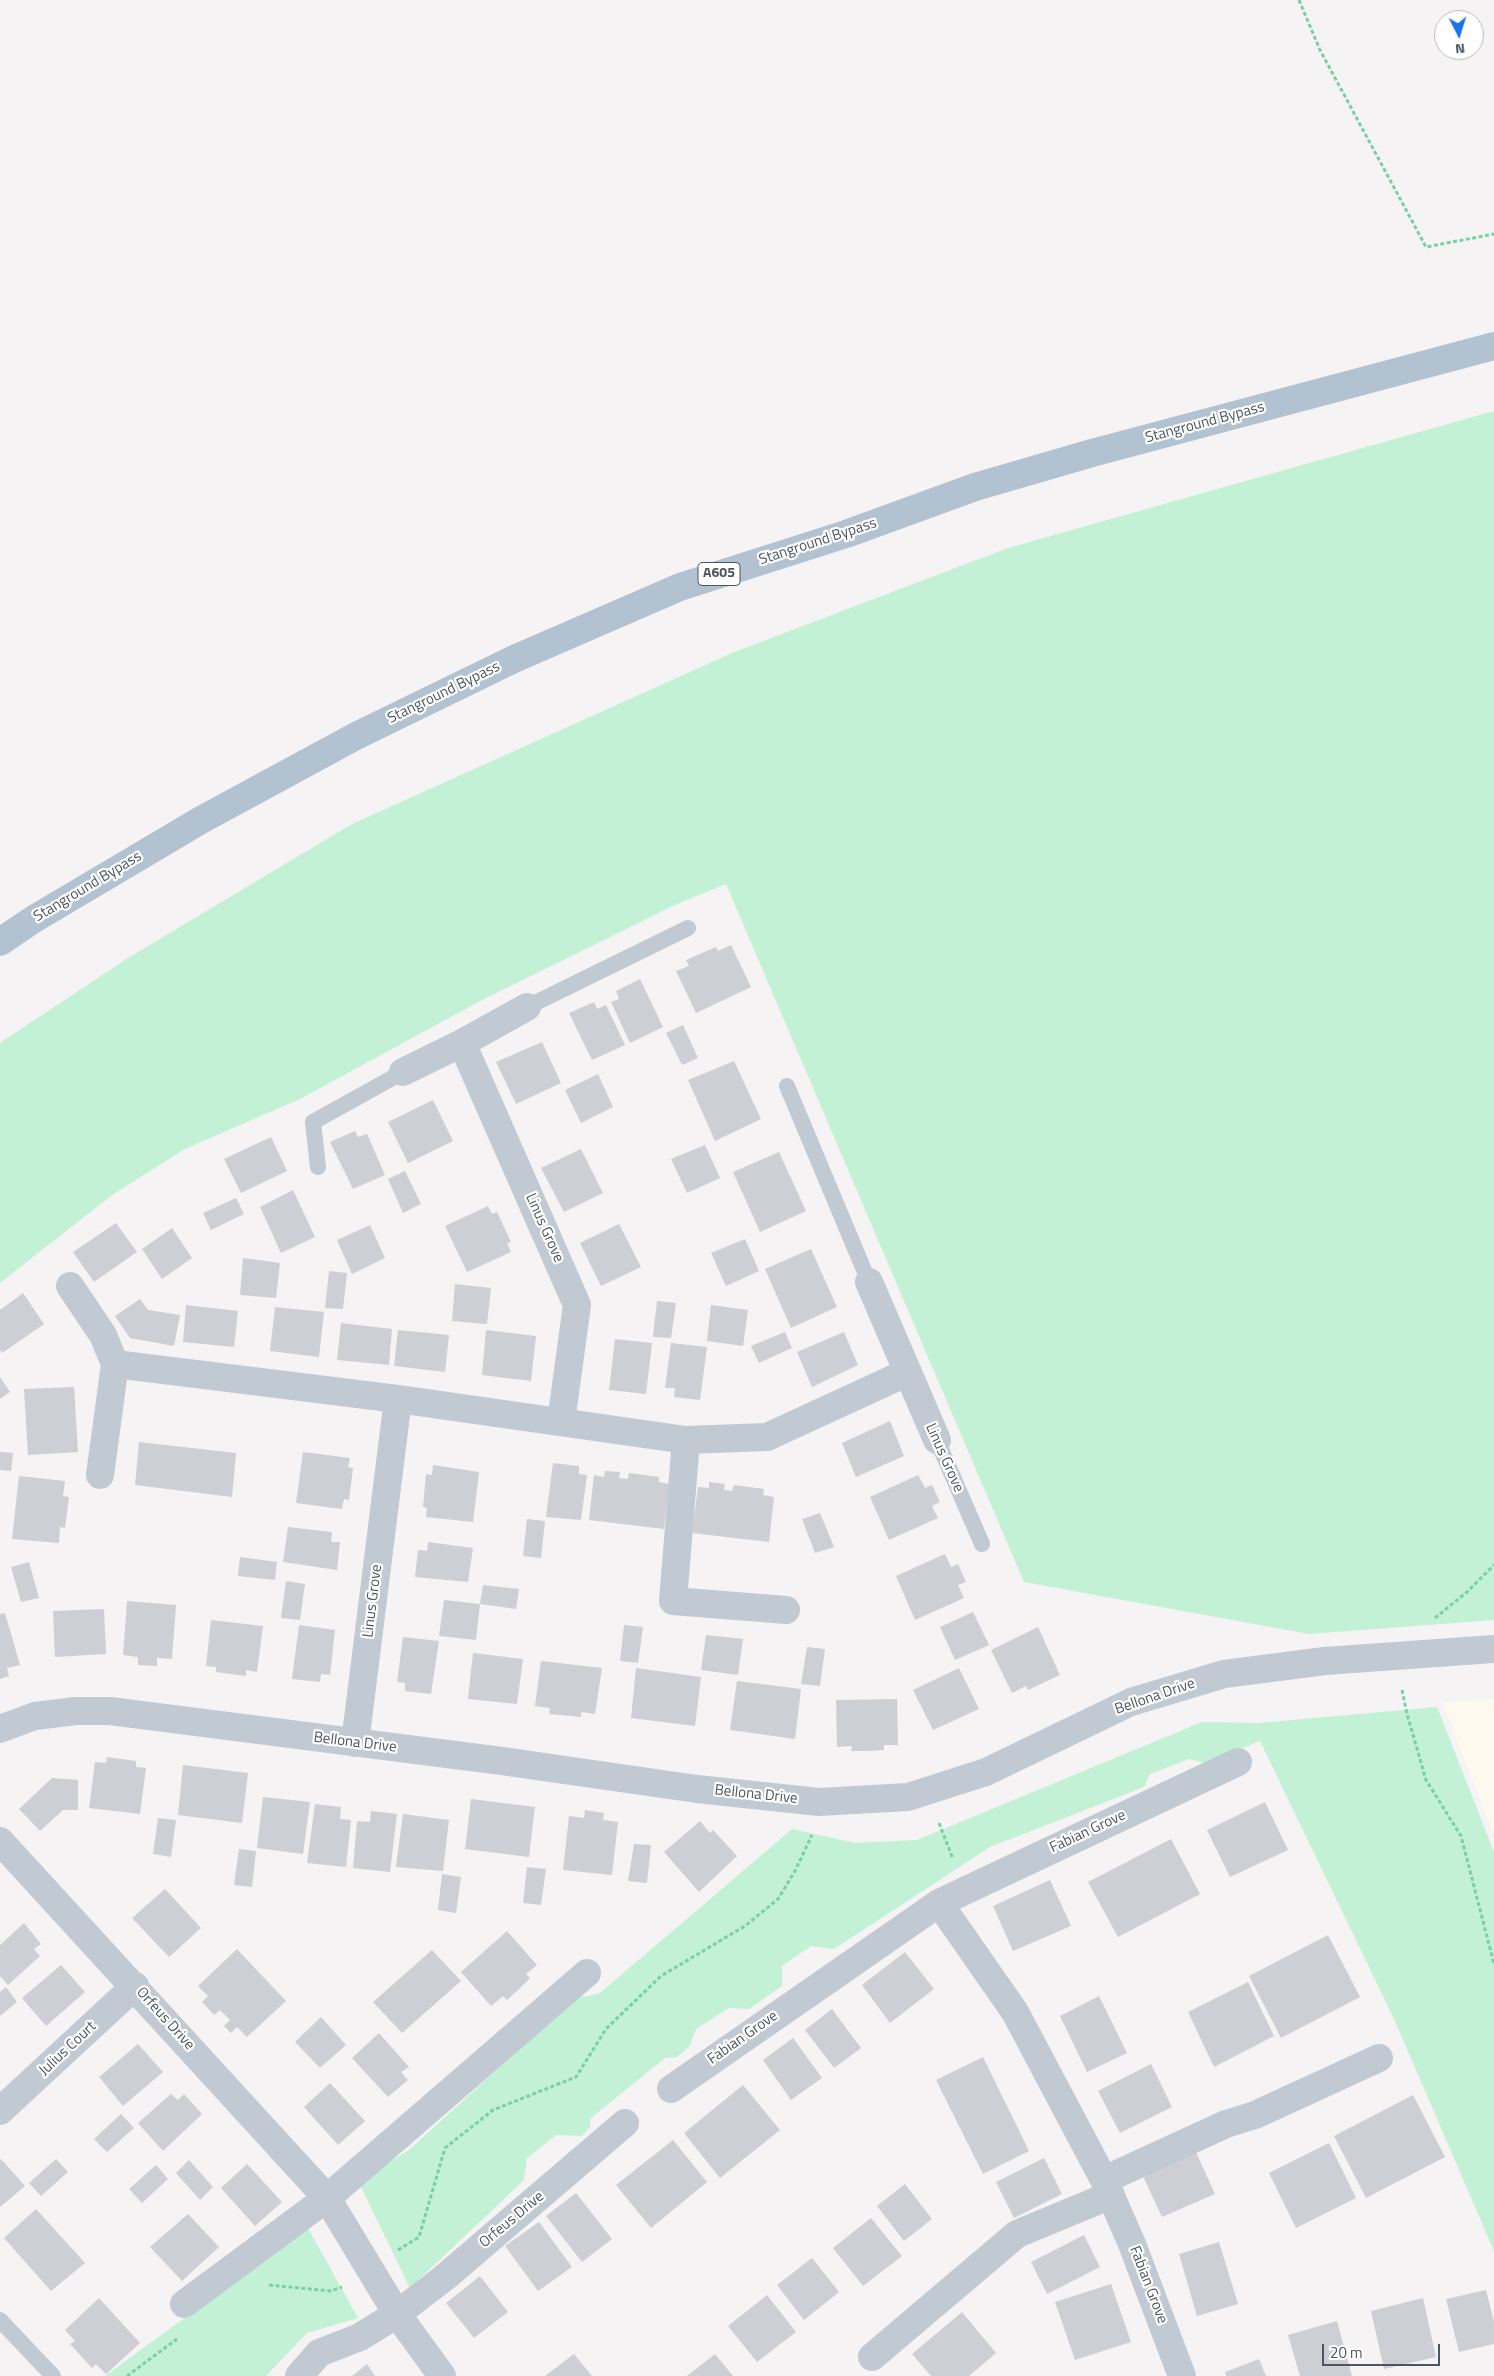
<!DOCTYPE html>
<html>
<head>
<meta charset="utf-8">
<style>
  body { margin:0 }
  #map { position:relative; width:1494px; height:2376px; overflow:hidden; background:#f5f3f3; font-family:"Titillium Web",sans-serif }
  canvas { display:block }
  .north { position:absolute; left:1434px; top:10px; width:50px; height:50px; box-sizing:border-box; background:#fff; border:1px solid #b7bbc0; border-radius:50%; rotate:175deg; font-size:14px; font-weight:700; line-height:20px; text-align:center; color:#4a5661 }
  .north::after { content:''; display:block; margin:auto; width:18px; height:22px; background:#1a73e8; clip-path:polygon(50% 0,100% 100%,50% 72%,0 100%) }
  .scale { position:absolute; left:1322px; top:2344px; width:118px; height:22px; box-sizing:border-box; border:2px solid #4a5661; border-top:0; padding-left:6px; font-size:15px; line-height:18px; white-space:nowrap; color:#4a5661; -webkit-text-stroke:4px #fff; paint-order:stroke }
</style>
</head>
<body>
<div id="map">
<canvas width="1494" height="2376"></canvas>
<div class="north">N</div>
<div class="scale">20 m</div>
</div>
<script>
const g = document.querySelector('canvas').getContext('2d');
g.lineJoin = 'round';
function fillPath(path, color) { g.fillStyle = color; g.fill(path, 'evenodd'); }
const toPath = rows => new Path2D(rows.map(r => 'M' + r).join(''));
function stroke(path, color, width, dash) { g.strokeStyle = color; g.lineWidth = width; g.lineCap = dash ? 'butt' : 'round'; g.setLineDash(dash || []); g.stroke(path); }
function write(font, color, halo, rows, align = 'center') {
  g.font = font + ' "Titillium Web",sans-serif'; g.lineWidth = 4.5; g.setLineDash([]); g.textBaseline = 'middle'; g.strokeStyle = halo; g.fillStyle = color; for (const [text, x, y, turn = 0] of rows) {
    g.save(); g.translate(x, y); g.rotate((+turn || 0) * Math.PI / 180); g.textAlign = isNaN(turn) ? turn : align; if (halo) g.strokeText(text, 0, 0); g.fillText(text, 0, 0); g.restore();
  }
}
fillPath(toPath([
  [1494,1699,1494,1835,1442,1702]
]), '#fdf9ef');
fillPath(toPath([
  [1494,411,1494,1620,1309,1634,1024,1582,726,884,677,904,482,1000,300,1099,185,1149,112,1195,0,1283,0,1043,128,958,352,824,732,653,1008,548],
  [1437,1707,1494,1852,1494,2251,1394,2019,1260,1741,1206,1763,1189,1759,1150,1774,1144,1787,990,1847,834,1949,811,1946,782,1966,782,1986,749,2009,729,2008,696,2029,689,2047,677,2057,665,2058,591,2118,590,2127,582,2136,556,2135,527,2158,524,2180,410,2288,358,2181,409,2150,574,1999,600,1993,792,1829,855,1843,917,1840,1202,1722,1259,1723],
  [308,2228,358,2318,307,2333,266,2376,105,2376]
]), '#c3f1d5');
fillPath(toPath([
  [731,945,751,987,696,1013,676,971,689,966,686,960,716,947,718,951],
  [640,979,663,1027,630,1043,611,1002,619,999,616,991],
  [594,1002,597,1009,606,1005,625,1045,592,1060,569,1013],
  [683,1025,698,1058,682,1065,666,1033],
  [542,1042,561,1083,516,1104,496,1062],
  [734,1061,761,1119,715,1141,688,1080],
  [598,1074,613,1107,581,1123,565,1090],
  [433,1100,453,1141,408,1163,388,1122],
  [355,1131,358,1137,367,1134,385,1175,353,1189,330,1142],
  [271,1137,287,1171,241,1193,224,1159],
  [705,1145,720,1178,687,1193,671,1159],
  [581,1149,603,1193,564,1212,541,1168],
  [779,1152,806,1211,760,1232,733,1172],
  [405,1171,421,1204,403,1213,388,1179],
  [293,1190,315,1237,281,1253,260,1207],
  [236,1198,244,1214,211,1230,203,1213],
  [488,1206,492,1214,497,1212,511,1242,507,1243,511,1252,467,1272,445,1226],
  [116,1223,137,1252,94,1282,73,1252],
  [619,1224,641,1267,601,1286,580,1243],
  [370,1225,385,1258,352,1274,337,1240],
  [172,1228,192,1258,162,1279,142,1249],
  [745,1239,759,1271,726,1286,711,1253],
  [811,1249,837,1307,791,1328,765,1269],
  [243,1258,280,1263,276,1298,240,1295],
  [329,1271,347,1273,343,1309,325,1308],
  [455,1284,491,1288,487,1324,452,1321],
  [23,1293,44,1324,2,1353,0,1350,0,1310],
  [140,1299,148,1310,180,1315,174,1346,130,1338,115,1316],
  [657,1301,676,1303,671,1338,653,1337],
  [186,1305,238,1311,234,1347,183,1342],
  [711,1305,748,1310,743,1346,707,1341],
  [275,1307,324,1312,319,1357,270,1351],
  [341,1323,392,1329,389,1365,337,1360],
  [398,1330,449,1335,445,1372,394,1366],
  [486,1330,536,1336,531,1381,482,1375],
  [785,1332,792,1348,759,1363,751,1346],
  [844,1332,858,1365,812,1387,797,1352],
  [615,1339,652,1343,646,1394,609,1390],
  [671,1343,707,1347,700,1400,674,1397,675,1388,665,1388],
  [0,1377,10,1392,0,1399],
  [74,1387,78,1452,28,1455,24,1389],
  [890,1421,904,1456,856,1477,842,1443],
  [139,1442,236,1453,232,1497,135,1485],
  [0,1452,13,1453,11,1471,0,1470],
  [303,1452,350,1458,348,1467,353,1468,349,1500,344,1499,342,1509,296,1503],
  [553,1463,579,1466,579,1474,587,1475,581,1520,546,1517],
  [433,1465,479,1472,473,1522,426,1517,427,1508,423,1507,426,1474,432,1475],
  [605,1471,620,1472,619,1478,628,1479,629,1473,659,1477,659,1482,669,1484,664,1529,589,1520,594,1475,604,1477],
  [918,1475,925,1488,932,1485,940,1502,932,1506,938,1518,889,1540,870,1497],
  [19,1476,65,1481,63,1496,69,1497,65,1528,60,1527,59,1543,12,1539],
  [709,1482,725,1484,724,1490,732,1491,734,1485,764,1489,763,1495,774,1497,769,1542,692,1533,698,1487,709,1488],
  [820,1513,834,1547,815,1553,802,1519],
  [527,1519,545,1521,541,1558,523,1556],
  [288,1527,332,1532,331,1542,340,1542,337,1570,283,1562],
  [428,1542,473,1548,468,1582,415,1577,418,1550,427,1551],
  [945,1554,951,1567,958,1564,966,1582,958,1585,964,1598,915,1620,896,1576],
  [240,1557,277,1562,275,1580,238,1576],
  [29,1562,39,1598,21,1602,11,1567],
  [286,1581,305,1584,300,1620,281,1618],
  [483,1585,519,1589,516,1609,480,1604,476,1640,439,1636,444,1600,480,1604],
  [127,1601,176,1605,172,1659,157,1658,157,1666,138,1665,138,1657,123,1655],
  [104,1609,106,1654,55,1657,53,1611],
  [973,1612,989,1645,955,1660,940,1627],
  [5,1613,20,1665,7,1668,9,1676,0,1679,0,1614],
  [211,1620,263,1626,257,1672,246,1670,246,1676,216,1672,216,1667,206,1666],
  [299,1625,335,1630,330,1675,321,1674,320,1682,292,1679],
  [624,1625,643,1627,638,1663,620,1661],
  [1038,1627,1060,1675,1028,1690,1026,1686,1012,1693,991,1650],
  [706,1635,743,1639,738,1675,701,1670],
  [403,1637,439,1641,431,1694,405,1691,405,1683,397,1682],
  [807,1647,825,1649,820,1686,801,1684],
  [473,1653,523,1659,517,1704,468,1699],
  [541,1661,602,1668,595,1714,581,1712,581,1717,549,1714,550,1708,535,1706],
  [636,1668,701,1677,695,1726,631,1718],
  [959,1668,979,1709,933,1730,913,1690],
  [737,1681,801,1689,795,1739,730,1730],
  [897,1699,898,1745,884,1745,884,1750,868,1751,851,1751,852,1746,837,1747,836,1700],
  [107,1757,136,1761,136,1767,146,1768,140,1814,89,1808,95,1762,106,1763],
  [183,1765,248,1773,242,1823,178,1815],
  [52,1778,78,1780,78,1810,63,1810,40,1831,19,1809],
  [263,1797,310,1802,303,1854,257,1848],
  [471,1799,535,1807,529,1857,465,1849],
  [1265,1802,1288,1850,1230,1877,1207,1830],
  [315,1804,341,1807,340,1819,351,1820,346,1867,307,1863],
  [585,1810,604,1813,603,1820,618,1822,612,1875,563,1870,569,1816,584,1818],
  [371,1811,397,1814,390,1872,353,1868,357,1821,370,1822],
  [403,1814,449,1820,443,1871,396,1867],
  [158,1818,176,1820,171,1857,153,1854],
  [700,1821,710,1833,713,1830,737,1856,699,1892,664,1852],
  [1171,1839,1200,1894,1118,1937,1088,1882],
  [634,1844,651,1845,647,1883,628,1881],
  [239,1849,256,1851,252,1887,234,1885],
  [527,1867,546,1869,541,1905,523,1903],
  [442,1874,461,1877,456,1913,438,1910],
  [1050,1880,1071,1926,1013,1951,993,1906],
  [165,1889,201,1928,169,1957,132,1918],
  [24,1923,41,1944,34,1949,40,1956,8,1985,0,1976,0,1945],
  [507,1931,537,1965,526,1974,530,1978,519,1989,507,2000,503,1996,491,2006,461,1972],
  [1328,1935,1360,1997,1281,2038,1249,1976],
  [237,1949,286,2001,247,2037,237,2027,231,2033,224,2026,230,2020,220,2010,214,2015,202,2002,208,1996,198,1986],
  [432,1950,461,1981,402,2033,373,2002],
  [905,1952,934,1989,890,2023,862,1985],
  [61,1965,85,1992,46,2026,22,1998],
  [1248,1982,1274,2036,1214,2067,1188,2012],
  [6,1987,17,2002,0,2016,0,1992],
  [1099,1996,1127,2053,1087,2072,1060,2016],
  [832,2009,861,2048,834,2068,805,2030],
  [321,2017,346,2045,320,2068,295,2042],
  [379,2033,409,2067,401,2072,408,2080,388,2097,352,2058],
  [793,2038,822,2078,791,2100,763,2060],
  [138,2044,163,2072,123,2106,99,2077],
  [983,2057,1029,2151,983,2174,936,2080],
  [1151,2064,1172,2107,1120,2133,1098,2091],
  [330,2083,365,2121,338,2145,304,2107],
  [743,2085,780,2130,720,2178,684,2133],
  [171,2094,178,2100,184,2094,202,2114,163,2151,138,2123],
  [1413,2095,1445,2157,1366,2198,1334,2136],
  [121,2114,134,2128,107,2152,94,2139],
  [673,2140,707,2182,651,2228,616,2185],
  [1329,2143,1356,2198,1296,2228,1269,2173],
  [1195,2150,1215,2194,1162,2217,1142,2174],
  [1044,2158,1062,2194,1014,2218,996,2182],
  [1,2159,25,2186,0,2207,0,2160],
  [56,2159,68,2172,41,2196,29,2183],
  [189,2160,213,2187,200,2200,176,2173],
  [247,2164,282,2202,255,2226,221,2188],
  [156,2165,168,2179,142,2203,129,2189],
  [905,2184,932,2219,904,2241,877,2206],
  [576,2193,612,2239,582,2262,546,2216],
  [36,2209,85,2263,51,2291,4,2238],
  [188,2214,219,2247,182,2281,150,2247],
  [871,2218,902,2256,863,2286,833,2248],
  [539,2222,572,2267,538,2291,505,2246],
  [1084,2235,1100,2267,1047,2294,1031,2262],
  [1219,2242,1238,2304,1197,2316,1179,2254],
  [812,2258,839,2292,804,2320,777,2285],
  [480,2276,508,2312,474,2338,446,2303],
  [1111,2284,1131,2342,1075,2360,1055,2302],
  [1486,2290,1494,2322,1494,2344,1459,2352,1446,2299],
  [767,2295,796,2332,757,2362,728,2326],
  [99,2298,140,2343,106,2374,96,2364,92,2368,70,2344,75,2341,65,2330],
  [1423,2298,1436,2357,1384,2369,1371,2311],
  [962,2312,996,2353,969,2376,931,2376,912,2354],
  [1337,2321,1352,2376,1300,2376,1288,2335],
  [574,2354,592,2376,545,2376],
  [715,2354,733,2376,687,2376],
  [1259,2359,1266,2376,1226,2376,1225,2372],
  [367,2364,375,2376,352,2376]
]), '#cdcfd5');
stroke(toPath([
  [1299,0,1320,50,1426,247,1494,234],
  [1435,1618,1467,1592,1494,1565],
  [1402,1690,1407,1714,1426,1780,1461,1836,1494,1964],
  [939,1823,953,1859],
  [398,2250,419,2237,445,2148,493,2110,576,2077,606,2029,661,1976,745,1926,778,1899,795,1871,812,1835],
  [269,2285,331,2291,342,2287],
  [127,2376,177,2339]
]), '#7ad0a6', 3, [4, 2.5]);
stroke(toPath([
  [527,1007,688,928],
  [787,1086,869,1282],
  [318,1167,313,1122,403,1072],
  [937,1440,982,1544],
  [0,2320,53,2376]
]), '#c1cad2', 16);
stroke(toPath([
  [462,1043,577,1305,561,1422],
  [403,1072,462,1043,527,1007],
  [869,1282,937,1440],
  [70,1286,103,1335,115,1364,398,1399,686,1440,767,1437,906,1373],
  [686,1440,673,1601,786,1610],
  [100,1475,115,1364],
  [0,1729,35,1716,76,1711,110,1711,502,1761,697,1789,819,1802,908,1797,986,1772,1131,1702,1224,1674,1325,1661,1494,1649],
  [355,1743,398,1399],
  [0,1841,327,2198,397,2314,442,2376],
  [939,1903,1015,2012,1104,2180,1132,2244,1182,2376],
  [671,2089,939,1903,1238,1762],
  [0,2111,135,1986],
  [1104,2180,1226,2124,1255,2115,1379,2058],
  [184,2304,327,2198,587,1973],
  [872,2357,1017,2234,1111,2195],
  [299,2376,319,2353,360,2337,397,2314,444,2278,625,2123]
]), '#c1cad2', 28);
stroke(toPath([
  [0,942,34,919,201,820,356,736,514,659,680,587,846,534,975,487,1092,453,1494,346]
]), '#b3c2d1', 28);
for (const [x, y, w] of [
  [719,574,42]
]) { const box = new Path2D(); box.roundRect(x - w / 2, y - 11.5, w, 23, 4); g.fillStyle = '#fff'; g.fill(box); stroke(box, '#4a5661', 1); }
write('bold 14px', '#4a5661', null, [
  ["A605",719,574]
]);
write('15px', '#4a5661', '#fff', [
  ["Stanground Bypass",1205,423,-15],
  ["Stanground Bypass",818,542,-18],
  ["Stanground Bypass",444,693,-26],
  ["Stanground Bypass",88,887,-31],
  ["Linus Grove",544,1228,66],
  ["Linus Grove",944,1458,66],
  ["Linus Grove",373,1601,-83],
  ["Bellona Drive",1155,1697,-19],
  ["Bellona Drive",355,1743,7],
  ["Bellona Drive",756,1795,6],
  ["Fabian Grove",1088,1832,-25],
  ["Orfeus Drive",165,2019,48],
  ["Fabian Grove",743,2038,-35],
  ["Julius Court",68,2049,-43],
  ["Orfeus Drive",512,2220,-40],
  ["Fabian Grove",1148,2285,69]
]);
</script>
</body>
</html>
